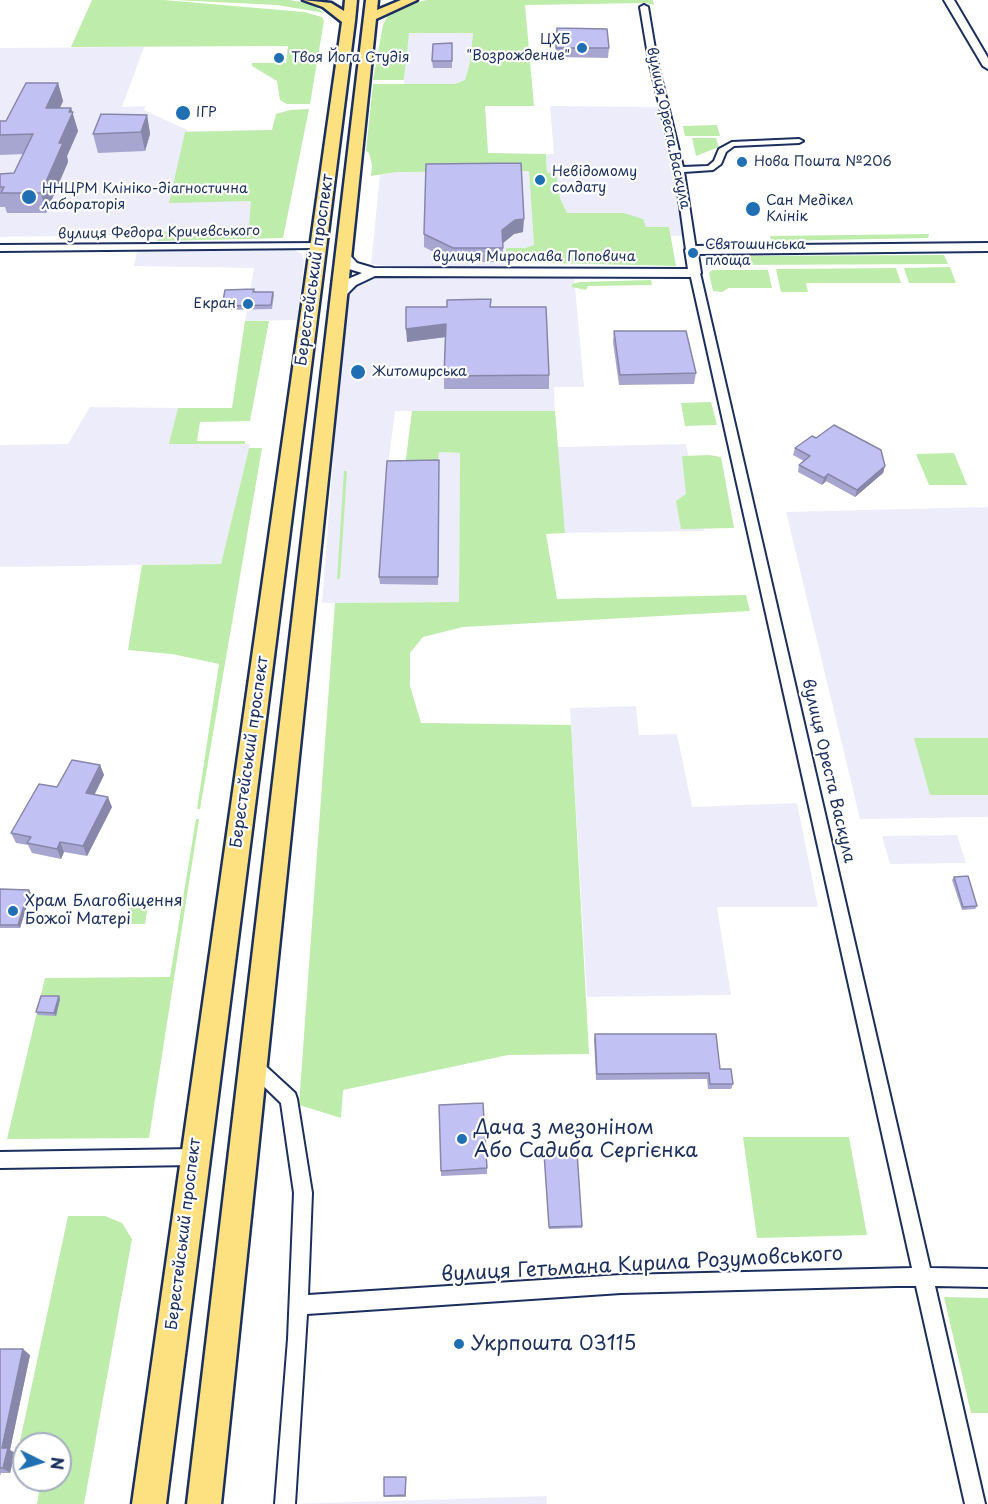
<!DOCTYPE html>
<html>
<head>
<meta charset="utf-8">
<style>
  body { margin:0 }
  #map { position:relative; width:988px; height:1504px; overflow:hidden; background:#fff; font-family:"Playpen Sans",sans-serif }
  canvas { display:block }
  .north { position:absolute; left:12px; top:1432px; width:60px; height:60px; box-sizing:border-box; background:#fff; border:2px solid #a4acbf; border-radius:50%; rotate:95deg; font-size:16px; font-weight:700; line-height:24px; text-align:center; color:#1b2f5e }
  .north::after { content:''; display:block; margin:auto; width:21px; height:27px; background:#1f6fb2; clip-path:polygon(50% 0,100% 100%,50% 72%,0 100%) }
</style>
</head>
<body>
<div id="map">
<canvas width="988" height="1504"></canvas>
<div class="north">N</div>
</div>
<script>
const g = document.querySelector('canvas').getContext('2d');
g.lineJoin = 'round';
function fillPath(path, color) { g.fillStyle = color; g.fill(path, 'evenodd'); }
const toPath = rows => new Path2D(rows.map(r => 'M' + r).join(''));
function stroke(path, color, width, dash) { g.strokeStyle = color; g.lineWidth = width; g.lineCap = dash ? 'butt' : 'round'; g.setLineDash(dash || []); g.stroke(path); }
function write(font, color, halo, rows, align = 'center') {
  g.font = font + ' "Playpen Sans",sans-serif'; g.lineWidth = 4.5; g.setLineDash([]); g.textBaseline = 'middle'; g.strokeStyle = halo; g.fillStyle = color; for (const [text, x, y, turn = 0] of rows) {
    g.save(); g.translate(x, y); g.rotate((+turn || 0) * Math.PI / 180); g.textAlign = isNaN(turn) ? turn : align; if (halo) g.strokeText(text, 0, 0); g.fillText(text, 0, 0); g.restore();
  }
}
fillPath(toPath([
  [408,33,473,33,470,61,465,80,455,84,404,85],
  [144,47,122,107,145,106,144,110,189,131,272,130,255,233,0,237,0,48],
  [550,106,661,107,674,156,683,236,671,236,669,227,646,227,624,213,567,213,560,198,556,173,547,173,546,154,554,154],
  [529,171,534,245,525,248,507,248,507,269,410,269,371,264,380,175,397,172],
  [292,249,302,254,304,261,297,320,245,321,254,268,134,266,137,251],
  [370,275,574,275,584,387,554,387,555,411,395,411,388,465,439,452,460,453,459,602,322,603,346,294,356,283],
  [90,407,178,408,170,444,250,444,221,564,0,567,0,445,68,444],
  [686,444,704,531,565,533,557,447],
  [988,507,988,817,860,819,786,512],
  [636,706,639,735,677,734,692,807,797,803,818,907,717,907,731,995,587,997,570,708],
  [957,835,966,863,890,864,882,836],
  [547,1496,547,1504,290,1504]
]), '#ececfb');
fillPath(toPath([
  [92,0,164,0,304,12,322,17,324,21,310,104,287,104,280,100,277,81,252,66,252,63,286,63,288,46,71,47],
  [175,0,290,0,311,4,325,13,277,5],
  [427,0,653,0,654,5,646,3,525,5,534,106,485,106,488,153,546,154,547,173,556,173,560,198,567,213,624,213,643,219,646,227,669,227,676,266,507,262,506,248,525,248,534,245,529,171,397,172,371,176,372,165,369,153,366,151,373,84,455,84,465,80,470,62,473,33,409,33,404,80,373,80,383,25,388,15,414,3],
  [309,109,283,238,157,241,160,232,249,228,251,201,169,203,185,132,272,130,276,114,290,110],
  [717,125,720,136,685,136,683,126],
  [692,138,716,138,719,147,696,156],
  [929,234,928,238,771,241,770,236],
  [944,255,948,264,727,265,725,256],
  [950,267,956,283,909,283,904,268],
  [896,268,901,283,806,283,808,292,781,292,776,269],
  [712,270,768,270,772,288,729,288,722,292,713,291,709,273],
  [651,280,652,285,588,286,586,290,572,287,572,284,580,282],
  [245,321,269,321,250,421,200,422,197,441,245,441,245,444,169,444,178,408,232,408],
  [711,402,717,425,685,426,681,403],
  [412,411,555,411,565,533,546,534,557,599,746,595,750,611,463,627,423,637,410,653,410,686,421,723,571,725,589,1054,508,1055,343,1090,341,1118,299,1105,335,603,459,602,460,453,439,452,437,466,405,466],
  [249,448,262,448,200,809,197,809,219,664,172,654,128,650,142,565,221,564],
  [954,453,967,485,929,485,916,454],
  [709,455,721,457,734,528,681,529,676,501,686,494,682,456],
  [344,471,347,471,340,578,337,580],
  [914,738,988,738,988,795,930,795],
  [196,819,199,819,149,1138,7,1139,45,978,170,977],
  [129,905,148,905,145,924,125,924],
  [743,1137,849,1137,867,1235,757,1238],
  [68,1216,105,1216,122,1223,132,1239,84,1504,37,1504,41,1480,60,1480,60,1444,24,1444,24,1448,20,1441],
  [944,1297,988,1298,988,1413,971,1413]
]), '#bdecab');
const minor = toPath([
  [644,5,648,7,657,61,683,167,708,166,714,161,719,149,732,142,799,139,803,141,799,143,734,146,726,152,721,164,713,170,684,172,696,250,691,253,686,250,675,170,649,61,640,7,644,5],
  [321,243,321,247,318,248,0,251,0,245,321,243],
  [695,270,700,273,930,1268,988,1269,988,1287,935,1286,985,1504,965,1504,916,1286,896,1286,621,1293,307,1314,295,1504,275,1504,288,1339,294,1193,281,1103,246,1069,244,1064,246,1059,252,1056,258,1059,295,1093,297,1099,312,1193,308,1295,621,1275,912,1268,690,273,695,270],
  [194,1149,200,1151,203,1157,200,1163,194,1165,0,1168,0,1152,194,1149]
]);
const tertiary = toPath([
  [944,0,954,0,988,58,988,69,983,66,944,0],
  [988,243,988,251,698,254,701,273,695,277,375,276,356,285,343,298,333,298,332,295,348,279,362,273,349,269,338,257,336,254,342,250,346,251,357,263,374,268,688,269,685,250,691,246,988,243]
]);
const primary = toPath([
  [303,0,331,3,344,11,345,0,357,0,355,21,166,1504,132,1504,342,22,323,7,303,0],
  [366,0,378,0,377,10,401,0,417,0,376,19,221,1504,187,1504,366,0]
]);
stroke(minor, '#1b2f5e', 4);
stroke(tertiary, '#1b2f5e', 4);
stroke(primary, '#1b2f5e', 5);
fillPath(minor, '#fff');
fillPath(tertiary, '#fff');
fillPath(primary, '#fde080');
fillPath(toPath([
  [557,28,609,48,608,58,555,57],
  [452,43,452,68,433,68,432,61],
  [58,83,63,101,60,108,71,108,78,131,67,156,68,162,46,213,7,213,5,207,0,207,0,174,14,173,24,154,0,155,0,121,6,121],
  [147,115,150,134,145,151,98,153,93,134],
  [523,232,514,234,503,243,503,262,453,262,424,247,424,234],
  [254,289,255,292,273,292,274,295,272,309,223,310,222,306],
  [491,307,549,375,549,389,444,389,444,376,445,337,407,342],
  [614,331,696,373,694,384,619,385,613,342],
  [795,448,885,466,883,473,855,497,826,481,822,485,798,472,799,465,804,461,793,455],
  [439,468,438,585,380,584,379,577],
  [100,765,104,775,95,794,112,807,87,856,64,852,61,859,32,853,28,845,16,843,11,833,57,787],
  [954,877,977,906,975,909,962,910,952,880],
  [0,889,31,893,20,928,0,928],
  [60,999,56,1016,38,1015,36,1012],
  [595,1034,720,1069,733,1084,731,1089,708,1089,707,1079,596,1080,594,1040],
  [544,1155,582,1226,582,1228,549,1229],
  [487,1168,487,1174,441,1176,441,1171],
  [0,1349,30,1355,10,1450,15,1453,10,1473,1,1473,0,1476],
  [406,1478,406,1497,384,1497,384,1496]
]), '#a6a6d1');
fillPath(toPath([
  [58,83,63,101,51,127,46,108],
  [71,108,78,131,67,156,68,162,46,213,41,193],
  [147,115,150,134,145,151,141,132],
  [524,219,523,232,514,234,502,244,502,230,515,220],
  [446,324,446,337,407,342,406,329],
  [885,466,883,473,855,497,857,490],
  [828,474,826,481,822,485,824,478],
  [100,765,104,775,90,803,86,793],
  [108,797,112,807,87,856,83,846],
  [60,842,64,852,61,859,57,849],
  [29,890,31,893,20,928,18,925],
  [59,996,60,999,56,1016,54,1013],
  [23,1349,30,1355,10,1450,15,1453,10,1473,3,1468,2,1448]
]), '#8787aa');
const building = toPath([
  [557,28,607,29,609,48,556,48,557,28],
  [452,43,452,61,432,61,433,44,452,43],
  [26,83,58,83,46,108,71,108,69,112,73,112,59,143,63,143,41,193,1,193,4,187,0,187,0,174,14,173,33,134,0,135,0,121,6,121,26,83],
  [101,114,147,115,141,132,93,134,101,114],
  [521,163,524,219,515,220,502,230,503,248,453,248,424,234,426,164,521,163],
  [254,289,253,292,273,292,271,305,222,306,225,290,254,289],
  [491,299,490,307,546,307,549,375,444,376,446,324,406,329,406,307,447,307,447,300,491,299],
  [614,331,686,331,696,373,620,375,614,331],
  [834,425,881,450,885,466,857,490,828,474,824,478,799,465,810,456,795,448,812,436,816,438,834,425],
  [439,460,438,577,379,577,387,461,439,460],
  [72,760,100,765,86,793,108,797,83,846,60,842,57,849,27,843,31,837,11,833,39,784,57,787,72,760],
  [968,876,977,906,963,907,954,877,968,876],
  [0,889,29,890,18,925,0,925,0,889],
  [41,996,59,996,54,1013,36,1012,41,996],
  [595,1034,716,1034,720,1069,731,1069,733,1084,710,1084,709,1073,597,1074,595,1034],
  [483,1103,487,1168,441,1171,439,1105,483,1103],
  [577,1152,582,1226,549,1227,544,1153,577,1152],
  [0,1349,23,1349,2,1448,8,1448,3,1468,0,1468,0,1349],
  [384,1477,406,1477,405,1495,384,1496,384,1477]
]);
fillPath(building, '#c1c1f3');
stroke(building, '#8787aa', 1.5);
for (const [x, y, r, color] of [
  [582,48,6,"#1f6fb2"],
  [279,58,6,"#1f6fb2"],
  [183,113,8,"#1f6fb2"],
  [742,162,6,"#1f6fb2"],
  [540,180,6,"#1f6fb2"],
  [29,197,8,"#1f6fb2"],
  [753,209,8,"#1f6fb2"],
  [693,253,6,"#1f6fb2"],
  [248,304,6,"#1f6fb2"],
  [358,372,8,"#1f6fb2"],
  [13,911,6,"#1f6fb2"],
  [462,1139,6,"#1f6fb2"],
  [459,1344,6,"#1f6fb2"]
]) { const dot = new Path2D(); dot.arc(x, y, r, 0, 2 * Math.PI); g.fillStyle = color; g.fill(dot); stroke(dot, '#fff', 2); }
write('14px', '#1b2f5e', '#fff', [
  ["ЦХБ",570,40,"right"],
  ["\"Возрождение\"",570,56,"right"],
  ["Твоя Йога Студiя",291,58],
  ["ІГР",196,113],
  ["Нова Пошта №206",754,162],
  ["Невідомому",552,172],
  ["солдату",552,188],
  ["ННЦРМ Клініко-діагностична",42,189],
  ["лабораторія",42,205],
  ["Сан Медікел",766,201],
  ["Клінік",766,217],
  ["Святошинська",705,245],
  ["площа",705,261],
  ["Екран",236,304,"right"],
  ["Житомирська",372,372]
], 'left');
write('14px', '#1b2f5e', '#fff', [
  ["вулиця Ореста Васкула",668,128,78],
  ["вулиця Федора Кричевського",159,233,-1],
  ["вулиця Мирослава Поповича",534,257]
]);
write('16px', '#1b2f5e', '#fff', [
  ["Берестейський проспект",315,270,-82],
  ["Берестейський проспект",250,752,-82],
  ["вулиця Ореста Васкула",828,771,77],
  ["Берестейський проспект",184,1234,-83]
]);
write('16px', '#1b2f5e', '#fff', [
  ["Храм Благовіщення",25,902],
  ["Божої Матері",25,920]
], 'left');
write('20px', '#1b2f5e', '#fff', [
  ["Дача з мезоніном",474,1128],
  ["Або Садиба Сергієнка",474,1151],
  ["Укрпошта 03115",471,1344]
], 'left');
write('20px', '#1b2f5e', '#fff', [
  ["вулиця Гетьмана Кирила Розумовського",642,1265,-3]
]);
</script>
</body>
</html>
